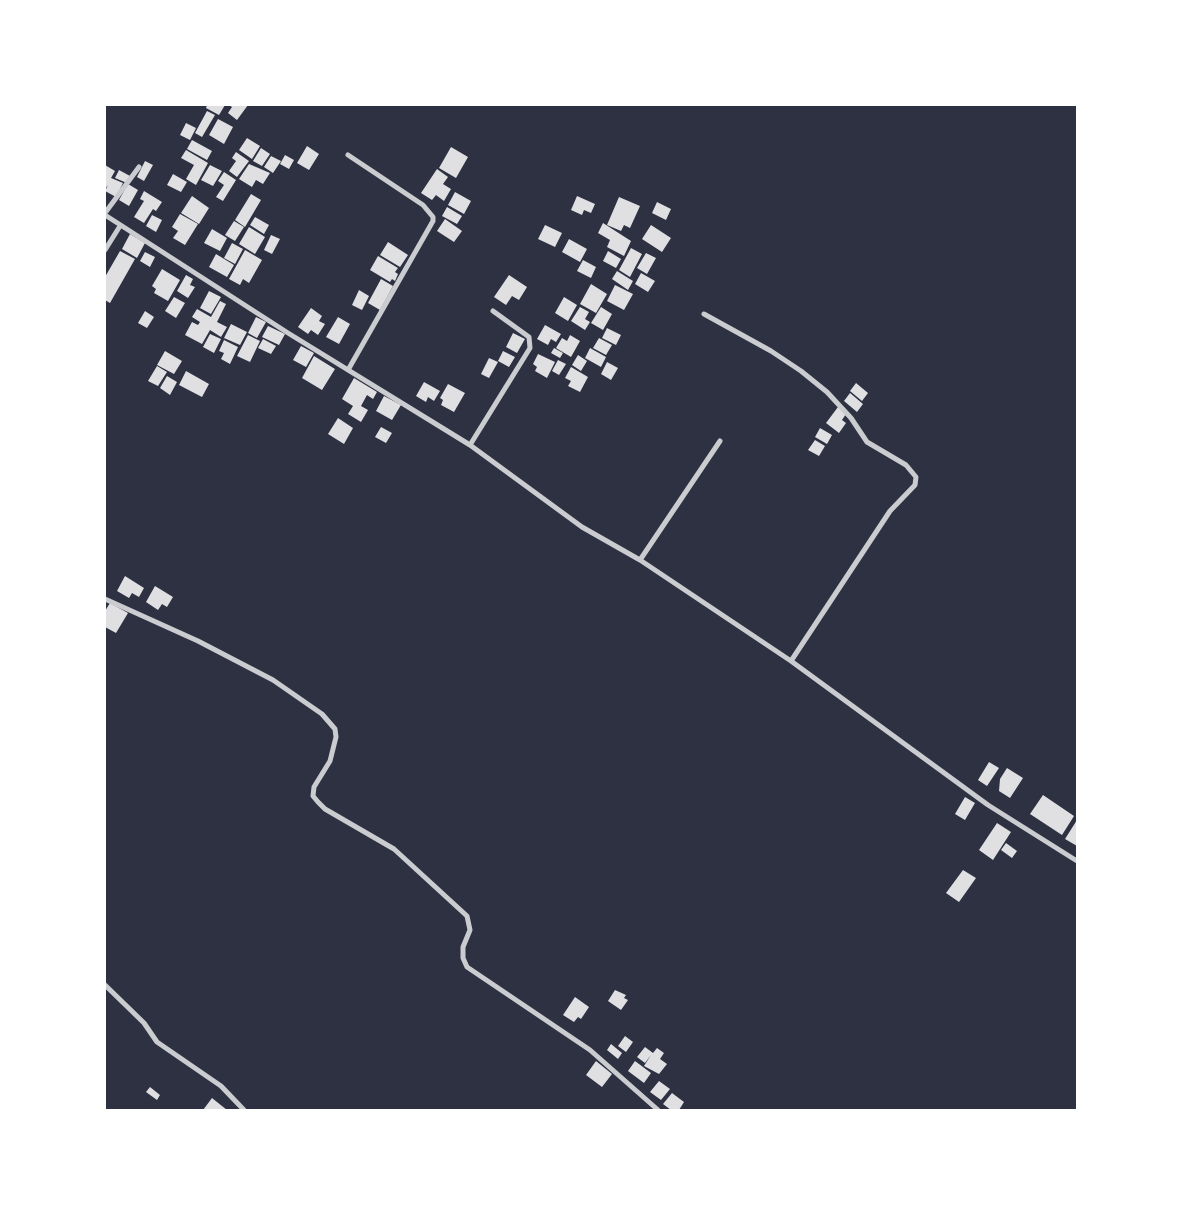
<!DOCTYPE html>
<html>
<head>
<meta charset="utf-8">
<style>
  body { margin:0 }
  #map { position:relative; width:1182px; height:1215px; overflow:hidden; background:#2d3142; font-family:"PT Serif",serif }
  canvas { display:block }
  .frame { position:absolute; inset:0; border:106px solid #fff; pointer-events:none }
</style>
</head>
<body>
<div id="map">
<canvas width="1182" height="1215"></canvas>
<div class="frame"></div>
</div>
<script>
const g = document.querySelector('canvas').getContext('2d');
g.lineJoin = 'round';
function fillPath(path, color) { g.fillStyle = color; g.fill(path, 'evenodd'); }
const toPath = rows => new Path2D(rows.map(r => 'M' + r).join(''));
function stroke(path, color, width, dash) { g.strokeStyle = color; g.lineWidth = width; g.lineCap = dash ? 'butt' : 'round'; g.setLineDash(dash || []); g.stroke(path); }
fillPath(toPath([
  [207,105,225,105,219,115,206,108],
  [229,105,248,105,237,120,228,113,232,107],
  [207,111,215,115,202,137,195,133],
  [218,119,233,127,224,144,209,135],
  [186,123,196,128,190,140,180,135],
  [247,138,260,146,252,159,239,150],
  [192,140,212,151,207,160,187,149],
  [307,146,319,154,309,170,297,163],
  [451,147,468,157,456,178,439,168],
  [261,148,270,154,262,166,253,161],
  [186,150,208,163,196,185,186,179,194,165,181,158],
  [236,152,249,161,237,177,229,171,236,161,232,158],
  [285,155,294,160,289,169,280,164],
  [271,156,281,161,273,173,264,167],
  [145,161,153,165,144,181,137,177],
  [249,164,270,173,263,184,256,180,252,187,239,179],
  [105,165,115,171,111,178,123,183,116,197,105,191,108,185,105,189],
  [210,165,222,171,213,186,201,180],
  [437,169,448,177,443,184,451,189,444,201,436,195,432,200,421,193],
  [119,170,130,176,127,183,115,178],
  [224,172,236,180,223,201,216,197,224,185,218,181],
  [173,174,187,182,181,192,167,185],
  [128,184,138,190,129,206,119,200],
  [144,191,162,202,156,211,153,209,144,223,134,217,144,201,140,199],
  [455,192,471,201,464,214,448,205],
  [251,194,261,200,245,227,235,220],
  [192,196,209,208,199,224,181,213],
  [577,196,595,204,591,213,584,210,582,215,571,210],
  [619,197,640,206,630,228,624,225,621,231,607,225],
  [657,202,671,209,666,220,652,213],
  [447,207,462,216,457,224,442,216],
  [180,214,198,224,185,245,173,238,178,231,172,227],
  [152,215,162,220,156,232,146,226],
  [255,217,269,225,264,234,250,225],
  [445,219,462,231,454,242,437,231],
  [234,221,244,227,235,241,225,235],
  [603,223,631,241,624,256,607,247,610,240,598,233],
  [545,225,562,233,555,247,538,239],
  [651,225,671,238,662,252,642,239],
  [249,227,265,237,255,254,239,244],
  [212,229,227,238,220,251,204,243],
  [130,234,145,243,137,258,122,249],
  [271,235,280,239,272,254,264,250],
  [569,239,587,249,580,262,562,252],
  [388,242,408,255,400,267,380,255],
  [232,243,243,249,235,264,224,258],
  [631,248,642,254,630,277,619,270],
  [245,250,262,260,249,283,243,279,240,285,229,279],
  [120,251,135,259,110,303,105,300,105,277],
  [608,251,621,259,616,268,603,261],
  [145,252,155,257,150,267,140,261],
  [646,253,656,258,647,274,637,268],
  [216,254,234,265,227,277,209,267],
  [378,256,398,268,395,272,398,274,395,281,392,279,390,282,370,270],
  [583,260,596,267,591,278,577,271],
  [162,269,180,280,168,301,154,293,156,289,152,286],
  [617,271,633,281,628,290,612,279],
  [641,273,655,281,648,292,635,284],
  [186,275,193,279,190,285,195,287,188,298,177,291],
  [509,275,527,287,519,300,512,296,506,305,494,297],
  [381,279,393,286,380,310,368,303],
  [591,284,607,294,596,313,580,304],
  [615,285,633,294,624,310,607,301],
  [359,290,369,296,362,310,352,305],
  [209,291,221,297,211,314,200,308],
  [174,297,185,303,176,318,165,311],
  [564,297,577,305,568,321,555,313],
  [220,301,226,304,217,322,227,327,221,337,210,330,202,344,185,335,192,322,198,325,200,322,192,317,197,309,211,317],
  [580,307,589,312,585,319,590,322,585,330,571,321],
  [601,307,612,314,603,330,591,323],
  [311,308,322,316,319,321,325,324,318,335,311,330,308,334,298,327],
  [145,311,154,317,147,328,138,323],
  [256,317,266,322,257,338,248,333],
  [338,317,350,324,339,344,326,337],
  [231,324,247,332,240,345,224,338],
  [545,325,561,334,556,342,551,339,548,345,537,339],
  [268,326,285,334,279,345,262,337],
  [607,328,621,335,616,345,602,338],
  [513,333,525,339,517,353,506,347],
  [210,334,221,339,214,353,203,347],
  [248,335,260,341,250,362,237,356],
  [570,335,580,341,571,357,556,348,562,338,567,341],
  [599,338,612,345,606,355,593,348],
  [263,339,276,346,271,354,258,348],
  [224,340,238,347,230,364,221,359,224,353,219,351],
  [301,346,314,353,306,367,293,360],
  [554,348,563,353,560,358,551,353],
  [590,348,606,357,601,367,585,358],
  [165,351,182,361,174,374,157,365],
  [503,351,515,357,509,367,498,361],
  [538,354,555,362,547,378,535,371,537,367,533,364],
  [578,355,587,361,581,371,572,365],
  [314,356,335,369,322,390,302,378],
  [489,358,498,362,489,378,481,374],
  [558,360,566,364,559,375,552,371],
  [607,362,618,368,611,380,601,374],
  [157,366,167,372,158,386,148,381],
  [571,367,588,377,580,392,568,386,571,381,565,378],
  [186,371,209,384,202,397,179,385],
  [167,376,177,382,170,395,160,388],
  [354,378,377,392,373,399,367,395,361,406,368,410,361,422,348,414,353,406,342,399],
  [424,382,440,391,434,401,428,397,426,402,416,396],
  [856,383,868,393,862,401,850,391],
  [448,384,465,393,454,412,441,405,443,400,440,398],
  [850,393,863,404,857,412,844,401],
  [384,396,401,405,392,420,376,411],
  [838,407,846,414,842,420,846,423,839,433,826,423],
  [338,418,353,428,344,444,328,434],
  [381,427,392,433,386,443,375,437],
  [820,428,832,435,827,444,815,437],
  [815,440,825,446,819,456,808,450],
  [125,576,144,588,139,597,132,593,129,598,117,591],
  [155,586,173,597,167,607,162,604,158,610,146,602],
  [110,603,128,613,116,633,105,627,105,611],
  [989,762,999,768,987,786,978,780],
  [1007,768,1023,778,1010,798,999,791,1000,779],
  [1043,795,1074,816,1062,835,1030,814],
  [965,797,975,803,965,820,955,814],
  [1077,820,1077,846,1065,839],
  [997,823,1011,832,993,860,979,850],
  [1006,843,1017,851,1012,858,1001,850],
  [963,870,976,878,959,902,946,893],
  [615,990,626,995,624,998,628,1000,621,1010,608,1001],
  [575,997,589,1007,581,1019,578,1017,574,1022,563,1015],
  [625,1036,633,1042,626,1052,618,1046],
  [611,1044,622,1053,618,1059,607,1050],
  [645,1047,653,1053,657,1048,664,1053,660,1059,667,1064,659,1074,644,1066,651,1055,645,1063,637,1057],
  [596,1061,612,1074,602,1087,586,1075],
  [635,1061,651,1073,644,1083,628,1071],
  [659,1081,670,1089,661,1100,650,1092],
  [150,1087,160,1095,157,1100,146,1092],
  [672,1093,684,1102,679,1110,671,1110,663,1104],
  [212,1098,227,1110,203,1110]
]), '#e0e0e3');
stroke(toPath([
  [105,213,139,167],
  [105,215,288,333,470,445,582,527,640,560,791,661,988,805,1077,861],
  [105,250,120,226],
  [704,314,771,351,801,371,827,392,851,418,867,442,906,465,916,477,915,485,890,511,791,661],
  [348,370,433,221,433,217,423,205,348,155],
  [470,445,530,348,529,337,493,311],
  [640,560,720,441],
  [105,599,198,641,273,680,322,714,335,729,336,737,330,761,314,787,313,796,318,802,325,809,394,849,467,916,470,930,463,947,463,958,467,967,590,1050,658,1110],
  [105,985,144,1023,157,1042,221,1086,244,1110]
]), '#caccd0', 5);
</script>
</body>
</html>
